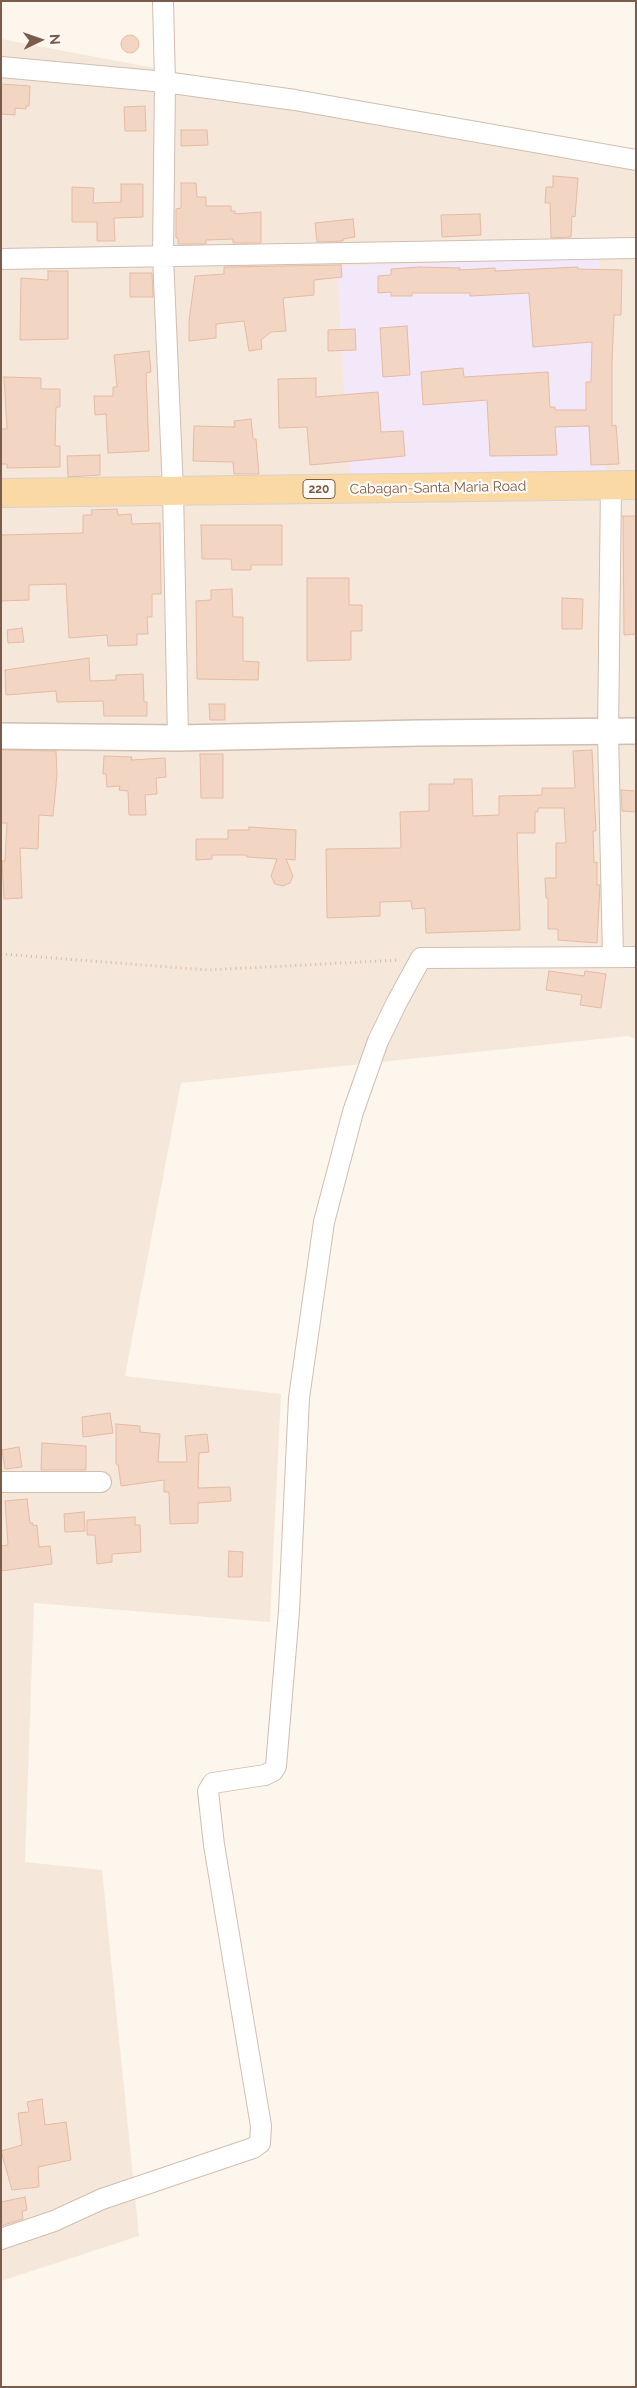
<!DOCTYPE html>
<html>
<head>
<meta charset="utf-8">
<style>
  body { margin:0 }
  #map { position:relative; width:637px; height:2388px; overflow:hidden; background:#fdf6ec; font-family:Raleway,sans-serif }
  canvas { display:block }
  .frame { position:absolute; inset:0; border:2px solid #7a5c4d; pointer-events:none }
  .north { position:absolute; left:15px; top:15px; width:50px; height:50px; -webkit-text-stroke:4px #fffaf3; paint-order:stroke; rotate:87deg; font-size:14px; font-weight:700; line-height:20px; text-align:center; color:#7a5c4d }
  .north::after { content:''; display:block; margin:auto; width:18px; height:22px; background:#7a5c4d; clip-path:polygon(50% 0,100% 100%,50% 72%,0 100%) }
</style>
</head>
<body>
<div id="map">
<canvas width="637" height="2388"></canvas>
<div class="frame"></div>
<div class="north">N</div>
</div>
<script>
const g = document.querySelector('canvas').getContext('2d');
g.lineJoin = 'round';
function fillPath(path, color) { g.fillStyle = color; g.fill(path, 'evenodd'); }
const toPath = rows => new Path2D(rows.map(r => 'M' + r).join(''));
function stroke(path, color, width, dash) { g.strokeStyle = color; g.lineWidth = width; g.lineCap = dash ? 'butt' : 'round'; g.setLineDash(dash || []); g.stroke(path); }
function write(font, color, halo, rows, align = 'center') {
  g.font = font + ' Raleway,sans-serif'; g.lineWidth = 4.5; g.setLineDash([]); g.textBaseline = 'middle'; g.strokeStyle = halo; g.fillStyle = color; for (const [text, x, y, turn = 0] of rows) {
    g.save(); g.translate(x, y); g.rotate((+turn || 0) * Math.PI / 180); g.textAlign = isNaN(turn) ? turn : align; if (halo) g.strokeText(text, 0, 0); g.fillText(text, 0, 0); g.restore();
  }
}
fillPath(toPath([
  [1,39,636,159,636,1039,628,1036,181,1083,125,1376,281,1394,270,1622,34,1603,25,1862,102,1870,139,2236,1,2281]
]), '#f5e8da');
fillPath(toPath([
  [599,257,605,472,349,477,337,266]
]), '#f3e8fa');
const building = toPath([
  '121 44a9 9 0 1 1 18 0a9 9 0 1 1-18 0Z',
  [1,84,30,86,29,106,26,106,26,109,15,108,15,115,1,114,1,84],
  [145,106,146,131,125,131,124,107,145,106],
  [181,130,207,130,208,145,181,146,181,130],
  [553,176,578,178,575,217,572,216,571,237,551,238,550,203,545,203,546,187,553,187,553,176],
  [181,183,196,183,197,197,206,197,206,206,231,206,231,211,235,211,235,214,261,212,261,243,233,243,233,239,206,240,206,244,178,244,178,238,176,238,176,209,181,208,181,183],
  [121,184,143,184,143,217,114,218,115,241,97,241,97,222,72,222,72,187,94,188,93,203,121,202,121,184],
  [480,214,481,235,442,237,441,215,480,214],
  [353,219,355,237,343,239,343,241,317,242,315,223,353,219],
  [341,265,342,277,314,280,314,295,283,298,286,331,271,332,261,340,262,349,249,351,244,321,216,324,216,338,189,341,189,321,195,276,224,274,224,267,341,265],
  [420,267,460,268,459,270,495,268,495,271,578,267,578,269,622,270,621,315,614,315,612,362,612,426,616,425,619,464,591,465,589,426,555,427,557,455,490,456,487,400,423,405,421,372,463,368,464,377,548,372,550,407,555,407,555,410,586,410,586,382,591,382,592,342,533,347,529,293,470,296,470,293,412,293,412,296,391,296,391,292,378,293,378,276,391,275,391,269,420,267],
  [48,271,68,271,68,339,20,340,21,278,48,280,48,271],
  [130,273,152,273,153,297,130,297,130,273],
  [407,326,410,375,383,377,380,328,407,326],
  [355,329,356,350,328,351,328,330,355,329],
  [149,351,151,372,146,373,149,451,108,453,106,414,95,415,94,396,113,396,113,387,117,387,114,355,149,351],
  [4,377,41,378,41,389,60,389,60,407,56,407,55,446,60,446,60,467,7,468,7,464,1,464,1,429,7,429,4,377],
  [316,378,316,397,378,392,381,432,403,431,405,456,310,465,307,427,279,428,278,379,316,378],
  [251,419,253,439,256,439,259,474,234,474,233,462,193,461,194,426,235,427,234,421,251,419],
  [100,455,100,475,68,477,67,456,100,455],
  [117,509,118,515,131,514,132,524,160,523,161,594,152,594,152,617,147,617,148,634,137,634,137,645,108,646,107,635,69,638,66,584,29,585,29,600,1,601,1,535,83,533,83,515,92,515,91,510,117,509],
  [623,516,636,516,636,634,624,635,623,516],
  [201,525,282,525,282,565,251,565,251,570,232,570,231,559,202,559,201,525],
  [307,578,349,578,349,605,362,605,362,631,351,631,351,660,307,661,307,578],
  [232,589,233,617,243,617,243,661,259,662,258,680,197,679,196,601,211,600,211,590,232,589],
  [562,598,583,599,582,629,562,629,562,598],
  [22,628,24,642,8,643,7,630,22,628],
  [89,658,90,681,116,680,116,675,143,674,144,702,147,702,147,716,104,716,103,701,57,702,56,691,6,695,5,670,89,658],
  [209,704,225,704,225,720,210,720,209,704],
  [1,750,56,751,57,775,53,816,39,815,38,849,20,848,22,898,4,899,2,861,5,861,7,823,1,823,1,750],
  [592,750,596,831,593,831,594,863,597,862,597,885,600,885,597,943,558,940,558,929,548,929,548,898,546,898,545,878,556,878,556,843,566,843,564,808,538,808,538,812,535,812,535,833,517,833,520,930,426,933,425,908,412,909,411,901,380,902,380,916,327,918,326,849,401,848,400,812,429,811,429,784,454,784,454,779,472,779,473,816,499,815,499,796,542,795,542,788,575,788,573,751,592,750],
  [200,754,223,754,223,798,201,798,200,754],
  [104,756,132,757,131,760,165,758,166,777,156,778,157,794,145,795,146,815,129,815,128,791,119,790,120,786,107,787,106,774,103,774,104,756],
  [621,790,636,791,636,812,622,811,621,790],
  [249,827,296,830,295,860,286,859,293,876,290,883,283,886,275,884,271,876,277,859,247,857,247,855,212,855,212,859,196,860,196,839,228,839,228,830,249,830,249,827],
  [549,971,584,976,585,971,606,974,601,1008,580,1005,582,995,546,990,549,971],
  [110,1413,113,1433,83,1437,82,1417,110,1413],
  [116,1424,140,1426,140,1432,160,1434,158,1462,187,1462,185,1436,207,1434,209,1452,199,1453,198,1488,230,1487,231,1501,198,1503,198,1523,170,1524,169,1492,164,1492,164,1480,121,1486,118,1464,116,1464,116,1424],
  [42,1443,86,1446,86,1470,41,1470,42,1443],
  [19,1447,22,1467,5,1469,2,1450,19,1447],
  [27,1499,30,1523,33,1523,33,1526,37,1525,39,1547,50,1546,52,1564,1,1571,1,1546,8,1545,5,1501,27,1499],
  [84,1512,85,1531,65,1532,64,1514,84,1512],
  [135,1517,135,1525,140,1525,141,1552,112,1554,112,1562,97,1564,95,1535,87,1535,87,1520,135,1517],
  [229,1551,243,1552,242,1577,228,1577,229,1551],
  [42,2099,45,2125,66,2122,71,2160,38,2167,39,2187,12,2190,1,2151,22,2145,18,2113,29,2112,27,2102,42,2099],
  [25,2197,27,2210,22,2211,23,2219,1,2226,1,2202,25,2197]
]);
fillPath(building, '#f3d5c3');
stroke(building, '#e6bba3', 1);
const minor = toPath([
  [163,1,165,82,163,256,173,491,178,738],
  [1,67,165,82,295,100,636,160],
  [1,259,636,248],
  [611,486,608,733,613,956],
  [1,1482,101,1482],
  [1,2239,54,2221,102,2199,253,2148,260,2143,261,2126,214,1845,208,1791,213,1783,265,1775,273,1771,276,1766,289,1611,299,1398,324,1222,353,1112,378,1041,397,1002,421,958,636,957]
]);
const tertiary = toPath([
  [1,736,178,738,420,733,636,731]
]);
const primary = toPath([
  [1,493,636,485]
]);
stroke(minor, '#d1beb0', 22);
stroke(tertiary, '#d1beb0', 28);
stroke(primary, '#dad1cd', 30);
stroke(toPath([
  [1,954,208,970,400,960]
]), '#d9b8a5', 3, [1, 4]);
stroke(minor, '#fff', 20);
stroke(tertiary, '#fff', 25);
stroke(primary, '#fbd9a5', 28);
for (const [x, y, w] of [
  [319,489,32]
]) { const box = new Path2D(); box.roundRect(x - w / 2, y - 9.5, w, 19, 4); g.fillStyle = '#fffaf3'; g.fill(box); stroke(box, '#7a5c4d', 1); }
write('bold 12px', '#7a5c4d', null, [
  ["220",319,489]
]);
write('14px', '#7a5c4d', '#fffaf3', [
  ["Cabagan-Santa Maria Road",438,488,-1]
]);
</script>
</body>
</html>
